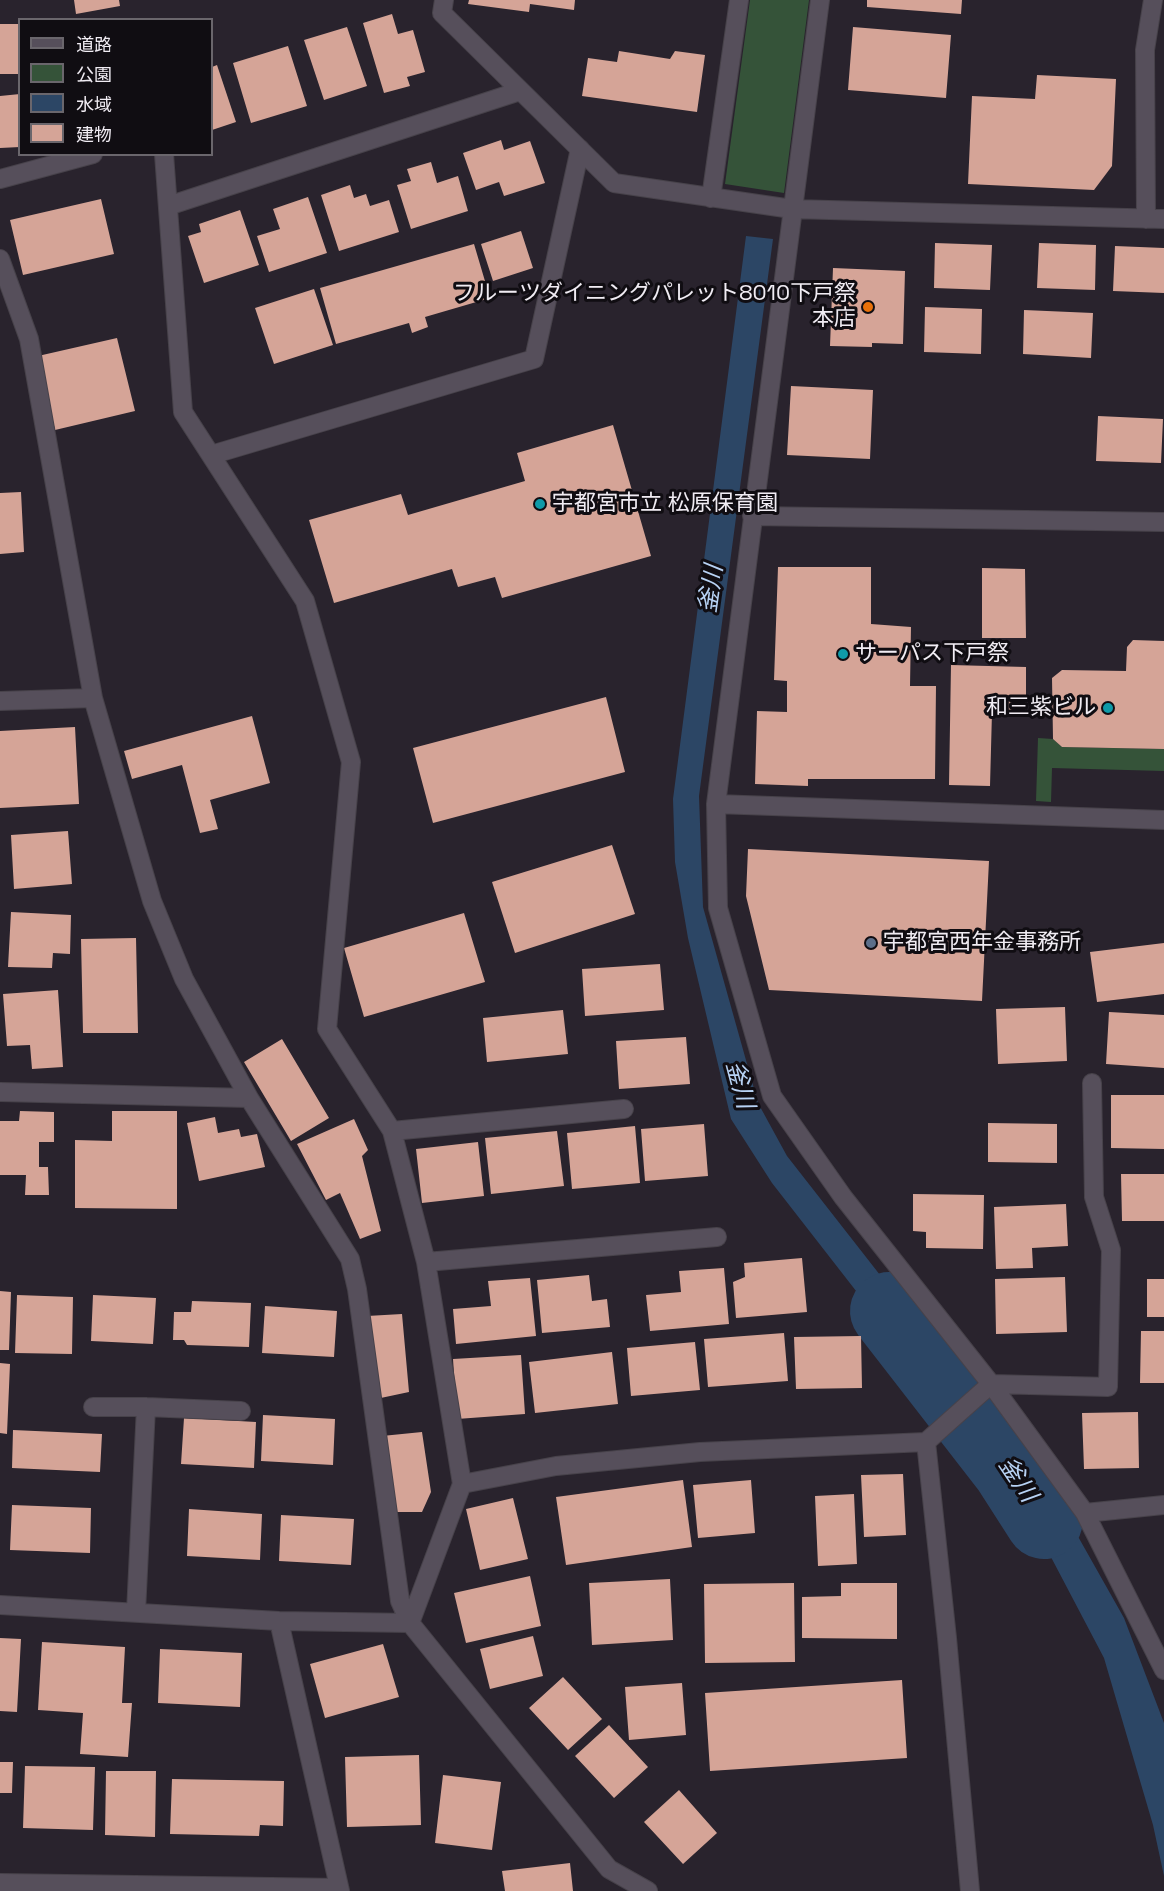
<!DOCTYPE html>
<html>
<head>
<meta charset="utf-8">
<style>
  body { margin:0 }
  #map { position:relative; width:1164px; height:1891px; overflow:hidden; background:#29232d; font-family:"Space Grotesk","Noto Sans JP",sans-serif }
  canvas { display:block }
  .legend { position:absolute; left:18px; top:18px; width:195px; height:138px; box-sizing:border-box; background:#100d12; border:2px solid #6a666c; margin:0; padding:8px 10px; list-style:none; font-size:18px; color:#f0ecf3 }
  .legend li { display:flex; align-items:center; gap:12px; height:30px }
  .legend b { width:30px; border:2px solid #6a666c }
</style>
</head>
<body>
<div id="map">
<canvas width="1164" height="1891"></canvas>
<ul class="legend">
<li><b style="height:8px;background:#564f5b"></b>道路</li>
<li><b style="height:16px;background:#355339"></b>公園</li>
<li><b style="height:16px;background:#2c4665"></b>水域</li>
<li><b style="height:16px;background:#d5a497"></b>建物</li>
</ul>
</div>
<script>
const g = document.querySelector('canvas').getContext('2d');
g.lineJoin = 'round';
function fillPath(path, color) { g.fillStyle = color; g.fill(path, 'evenodd'); }
const toPath = rows => new Path2D(rows.map(r => 'M' + r).join(''));
function stroke(path, color, width, dash) { g.strokeStyle = color; g.lineWidth = width; g.lineCap = dash ? 'butt' : 'round'; g.setLineDash(dash || []); g.stroke(path); }
function write(font, color, halo, rows, align = 'center') {
  g.font = font + ' "Space Grotesk","Noto Sans JP",sans-serif'; g.lineWidth = 6; g.setLineDash([]); g.textBaseline = 'middle'; g.strokeStyle = halo; g.fillStyle = color; for (const [text, x, y, turn = 0] of rows) {
    g.save(); g.translate(x, y); g.rotate((+turn || 0) * Math.PI / 180); g.textAlign = isNaN(turn) ? turn : align; if (halo) g.strokeText(text, 0, 0); g.fillText(text, 0, 0); g.restore();
  }
}
fillPath(toPath([
  [750,0,809,0,784,193,725,184],
  [1038,738,1053,739,1062,747,1164,749,1164,771,1052,768,1051,802,1036,801]
]), '#355339');
fillPath(toPath([
  [746,236,773,239,699,796,703,907,758,1103,787,1156,966,1385,944,1404,772,1183,731,1119,688,938,675,862,673,799],
  [994,1422,1067,1517,1124,1618,1164,1723,1164,1876,1153,1825,1104,1658,1042,1540,973,1442]
]), '#2c4665');
stroke(toPath([
  [889,1311,1010,1467,1044,1520]
]), '#2c4665', 78);
fillPath(toPath([
  [74,0,119,0,120,6,76,14],
  [469,0,575,0,574,10,530,4,529,12,468,4],
  [867,0,962,0,961,14,867,7],
  [392,14,398,34,413,30,425,72,407,77,410,86,384,93,363,23],
  [0,24,20,24,20,74,0,74],
  [347,27,367,86,324,100,304,40],
  [853,27,951,35,946,98,848,90],
  [288,46,307,106,251,123,233,63],
  [619,51,670,59,675,51,705,55,697,112,582,96,588,58,617,62],
  [217,65,236,122,212,130,212,67],
  [1037,75,1116,79,1112,166,1094,190,968,184,972,96,1035,99],
  [20,94,20,147,0,148,0,96],
  [501,140,504,150,530,141,545,183,504,196,499,182,476,190,463,153],
  [431,162,437,183,458,176,468,211,411,229,397,185,411,181,407,169],
  [350,185,354,198,366,194,370,206,389,200,399,232,339,251,321,195],
  [308,197,327,253,269,272,257,236,280,229,273,209],
  [101,199,114,254,23,275,10,220],
  [240,210,259,265,204,283,188,236,201,232,199,224],
  [521,231,533,268,493,281,481,244],
  [935,243,992,245,990,290,934,288],
  [1039,243,1096,245,1095,290,1037,288],
  [474,244,490,298,425,317,428,327,412,333,409,323,336,344,320,288],
  [1115,246,1164,248,1164,293,1113,291],
  [833,268,905,271,903,344,872,343,872,347,830,346],
  [314,289,333,345,274,364,255,308],
  [925,307,982,309,981,354,924,352],
  [1024,310,1093,313,1091,358,1023,354],
  [117,338,135,411,55,430,38,356],
  [791,386,873,390,870,459,787,455],
  [1098,416,1163,419,1161,463,1096,461],
  [613,425,651,556,502,598,495,577,458,587,452,569,334,603,309,520,401,494,408,515,525,481,517,453],
  [21,492,24,552,0,554,0,493],
  [778,567,871,567,871,624,911,627,910,686,936,686,935,779,808,779,808,786,755,784,757,711,787,712,787,681,774,680],
  [982,568,1025,569,1026,638,982,638],
  [1133,640,1164,641,1164,749,1062,747,1053,739,1052,678,1062,670,1126,671,1127,647],
  [951,665,1026,667,1026,713,992,712,990,786,949,785],
  [606,697,625,772,433,823,413,748],
  [252,716,270,783,210,800,218,829,200,833,182,765,132,779,124,751],
  [75,727,79,804,0,808,0,731],
  [68,831,72,884,14,889,11,835],
  [612,845,635,914,515,953,492,882],
  [748,849,989,861,982,1001,769,990,746,896],
  [11,912,71,915,70,954,53,953,52,968,8,967],
  [464,913,485,982,364,1017,344,948],
  [136,938,138,1033,83,1033,81,939],
  [1164,943,1164,994,1097,1002,1090,952],
  [660,964,664,1010,585,1016,582,969],
  [58,990,63,1067,32,1069,30,1045,7,1046,3,994],
  [1065,1007,1067,1061,998,1064,996,1009],
  [563,1010,568,1054,487,1062,483,1018],
  [1109,1012,1164,1015,1164,1068,1106,1064],
  [686,1037,690,1084,619,1089,616,1041],
  [282,1039,329,1118,291,1141,244,1062],
  [1111,1095,1164,1095,1164,1149,1111,1148],
  [20,1111,54,1112,54,1142,39,1142,39,1167,48,1167,49,1195,25,1195,26,1175,0,1175,0,1121,19,1121],
  [112,1111,177,1111,177,1209,75,1208,75,1140,112,1141],
  [215,1117,218,1133,239,1129,241,1137,257,1134,265,1167,199,1181,187,1123],
  [354,1119,368,1150,362,1156,381,1231,360,1239,340,1193,326,1200,297,1144],
  [988,1123,1057,1124,1057,1163,988,1162],
  [704,1124,708,1176,645,1181,641,1129],
  [635,1126,640,1183,572,1189,567,1133],
  [557,1131,564,1186,491,1194,485,1138],
  [478,1142,484,1196,422,1203,416,1149],
  [1121,1174,1164,1174,1164,1221,1122,1221],
  [913,1194,984,1195,983,1249,926,1248,926,1232,913,1231],
  [1066,1204,1068,1246,1032,1248,1033,1268,996,1269,994,1207],
  [802,1258,807,1312,736,1318,733,1282,745,1277,744,1263],
  [724,1268,729,1324,650,1331,646,1295,681,1292,679,1271],
  [589,1275,592,1301,607,1299,610,1327,542,1333,537,1280],
  [1065,1277,1067,1332,996,1334,995,1279],
  [530,1278,536,1336,456,1344,453,1309,491,1306,488,1281],
  [1147,1279,1164,1279,1164,1317,1147,1317],
  [0,1291,11,1292,9,1350,0,1350],
  [17,1295,73,1297,72,1354,15,1353],
  [93,1295,156,1298,153,1344,91,1341],
  [192,1301,251,1303,249,1347,187,1345,184,1340,173,1340,174,1312,191,1312],
  [265,1306,337,1311,334,1357,262,1353],
  [402,1314,409,1392,376,1399,367,1316],
  [1141,1331,1164,1331,1164,1383,1140,1383],
  [784,1333,788,1381,708,1387,704,1339],
  [861,1336,862,1388,796,1389,794,1337],
  [695,1342,700,1390,631,1396,627,1348],
  [612,1352,618,1404,535,1413,529,1362],
  [521,1355,525,1414,457,1419,453,1359],
  [0,1363,10,1364,7,1434,0,1433],
  [1138,1412,1139,1468,1084,1469,1082,1413],
  [263,1415,335,1419,333,1465,261,1461],
  [184,1418,256,1422,254,1468,181,1464],
  [13,1430,102,1434,100,1472,12,1468],
  [422,1432,431,1492,422,1512,392,1512,382,1436],
  [903,1474,906,1535,864,1537,861,1475],
  [683,1480,692,1547,566,1565,556,1497],
  [751,1480,755,1533,698,1538,693,1485],
  [854,1494,857,1564,818,1566,815,1496],
  [513,1498,528,1559,480,1570,466,1509],
  [12,1505,91,1508,90,1553,10,1550],
  [189,1509,262,1514,260,1560,187,1556],
  [281,1515,354,1519,351,1565,279,1561],
  [530,1576,541,1626,466,1643,454,1593],
  [670,1579,673,1640,592,1645,589,1583],
  [794,1583,795,1662,705,1663,704,1584],
  [841,1583,897,1583,897,1639,802,1638,802,1597,841,1596],
  [533,1636,543,1676,490,1689,480,1649],
  [0,1638,21,1639,17,1712,0,1711],
  [42,1642,125,1647,122,1703,132,1703,128,1757,80,1754,83,1713,38,1710],
  [383,1644,399,1697,325,1718,310,1664],
  [160,1649,242,1653,240,1707,158,1703],
  [563,1677,602,1719,568,1750,529,1708],
  [902,1680,907,1758,710,1771,705,1693],
  [682,1683,686,1735,629,1740,625,1687],
  [609,1725,648,1767,614,1798,575,1756],
  [419,1755,421,1825,347,1827,345,1757],
  [0,1762,13,1762,12,1793,0,1793],
  [25,1766,95,1767,93,1830,23,1828],
  [106,1771,156,1771,155,1837,105,1835],
  [443,1775,501,1782,492,1850,435,1843],
  [172,1779,284,1781,283,1826,260,1825,259,1836,170,1834],
  [679,1790,717,1833,683,1864,644,1822],
  [570,1863,573,1891,505,1891,502,1871]
]), '#d5a497');
const street = toPath([
  [444,0,442,13,614,183,792,209,1164,219],
  [820,0,716,804,718,908,772,1096,843,1197,991,1384,1085,1513,1164,1670],
  [0,179,93,154],
  [711,198,739,0],
  [168,206,520,91],
  [1146,219,1145,50,1153,0],
  [0,259,29,339,93,698,152,901,184,979,249,1098,350,1259,357,1289,400,1601,410,1623,609,1869,648,1891],
  [211,455,534,359,580,149],
  [752,516,1164,522],
  [0,701,93,698],
  [716,804,1164,820],
  [0,1092,249,1098],
  [392,1131,624,1109],
  [426,1262,717,1237],
  [93,1407,146,1407,241,1411],
  [926,1442,947,1638,970,1891],
  [462,1484,556,1466,700,1452,926,1442,991,1384,1108,1387,1111,1250,1094,1197,1092,1083],
  [1085,1513,1164,1505],
  [0,1605,279,1621,410,1623,462,1484,426,1262,392,1131,327,1029,351,762,305,601,183,412,164,154],
  [136,1612,146,1407],
  [279,1621,340,1891],
  [0,1883,339,1888]
]);
stroke(street, '#47424a', 20);
stroke(street, '#564f5b', 18);
for (const [x, y, r, color] of [
  [868,307,6,"#e8710a"],
  [540,504,6,"#0f9aa8"],
  [843,654,6,"#0f9aa8"],
  [1108,708,6,"#0f9aa8"],
  [871,943,6,"#5c6f8a"]
]) { const dot = new Path2D(); dot.arc(x, y, r, 0, 2 * Math.PI); g.fillStyle = color; g.fill(dot); stroke(dot, '#100d12', 2); }
write('22px', '#f0ecf3', '#100d12', [
  ["フルーツダイニングパレット8010下戸祭",856,294,"right"],
  ["本店",856,319,"right"],
  ["宇都宮市立 松原保育園",552,504],
  ["サーパス下戸祭",855,654],
  ["和三紫ビル",1096,708,"right"],
  ["宇都宮西年金事務所",883,943]
], 'left');
write('italic 24px', '#b7d2f4', '#100d12', [
  ["釜川",712,589,-82],
  ["釜川",739,1085,75],
  ["釜川",1017,1480,56]
]);
</script>
</body>
</html>
